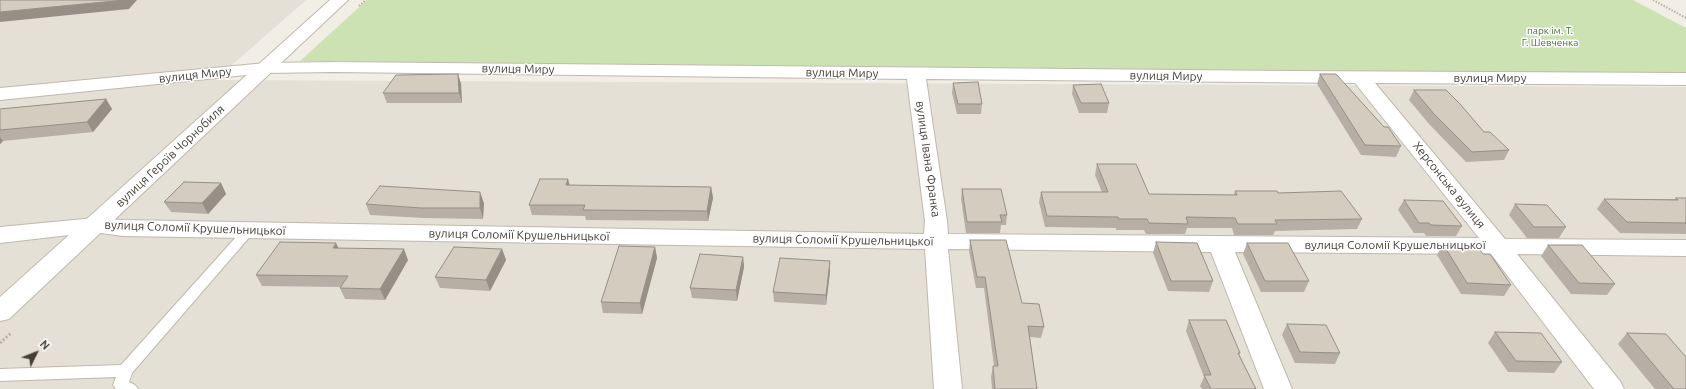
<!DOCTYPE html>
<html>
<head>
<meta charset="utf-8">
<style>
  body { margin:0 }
  #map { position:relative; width:1686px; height:389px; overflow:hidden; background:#f1eee6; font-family:Ubuntu,sans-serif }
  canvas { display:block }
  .north { position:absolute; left:16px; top:333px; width:40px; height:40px; -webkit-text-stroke:3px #fff; paint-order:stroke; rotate:47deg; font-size:11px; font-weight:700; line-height:16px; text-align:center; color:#433e36 }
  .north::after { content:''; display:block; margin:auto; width:14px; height:18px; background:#433e36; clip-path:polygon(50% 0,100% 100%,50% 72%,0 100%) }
</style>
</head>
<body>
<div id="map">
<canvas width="1686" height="389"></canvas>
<div class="north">N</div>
</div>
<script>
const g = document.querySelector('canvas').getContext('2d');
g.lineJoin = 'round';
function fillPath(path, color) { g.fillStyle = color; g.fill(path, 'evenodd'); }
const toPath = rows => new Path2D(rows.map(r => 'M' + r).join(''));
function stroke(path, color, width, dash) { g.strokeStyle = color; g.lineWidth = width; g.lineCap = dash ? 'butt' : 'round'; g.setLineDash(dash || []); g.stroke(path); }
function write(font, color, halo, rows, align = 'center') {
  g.font = font + ' Ubuntu,sans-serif'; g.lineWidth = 3; g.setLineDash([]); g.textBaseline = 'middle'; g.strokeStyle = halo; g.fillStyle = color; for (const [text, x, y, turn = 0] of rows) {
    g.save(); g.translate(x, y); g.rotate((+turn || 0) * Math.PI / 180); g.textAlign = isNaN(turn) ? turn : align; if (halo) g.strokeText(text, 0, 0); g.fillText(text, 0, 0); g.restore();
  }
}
fillPath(toPath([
  [0,0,306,0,215,80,1686,87,1686,389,0,389]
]), '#e5e0d5');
fillPath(toPath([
  [367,0,1633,0,1686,28,1686,74,300,61]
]), '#cde2b3');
const service = toPath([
  [249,226,253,227,255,230,253,233,132,373,129,382,135,385,138,389,116,389,113,385,116,377,0,381,0,369,121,365,245,227,249,226]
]);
const minor = toPath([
  [334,62,1291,71,1686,73,1686,85,1375,83,1505,239,1686,240,1686,256,1517,254,1620,381,1624,389,1594,389,1491,254,1235,252,1292,389,1264,389,1211,252,948,249,962,389,934,389,925,249,122,236,95,232,0,243,0,227,95,218,122,220,924,234,925,221,907,79,334,72,266,73,0,100,0,88,266,63,334,62],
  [926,79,1355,83,1479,238,948,234,947,221,926,79]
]);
const tertiary = toPath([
  [330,0,348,0,9,319,0,321,0,297,330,0]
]);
stroke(service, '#bfb8ad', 2);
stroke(minor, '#bfb8ad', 2);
stroke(tertiary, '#bfb8ad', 2);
stroke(toPath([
  [1653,0,1686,18],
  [359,6,366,0]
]), '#bcb19d', 2, [1.5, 1.5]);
stroke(toPath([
  [0,343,11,333]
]), '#bcb19d', 3, [2, 2]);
fillPath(service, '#fff');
fillPath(minor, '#fff');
fillPath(tertiary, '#fff');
fillPath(toPath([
  [458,74,461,84,462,103,387,103,383,93],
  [1320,74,1401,146,1396,157,1361,155,1317,84],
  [953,83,982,104,981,114,957,114,952,93],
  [1073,85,1109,103,1107,113,1079,113,1072,94],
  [1414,90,1484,132,1509,150,1504,160,1466,162,1429,124,1409,100],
  [106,99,112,109,93,132,3,141,0,144,0,109],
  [1097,164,1149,194,1234,195,1235,191,1278,193,1362,219,1357,229,1275,231,1273,235,1234,235,1232,228,1187,228,1185,234,1146,234,1144,230,1116,230,1116,228,1045,227,1039,202,1041,192,1102,192,1095,175],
  [221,183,226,194,208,214,171,212,164,202],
  [570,185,711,187,713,198,708,221,586,220,585,216,532,215,529,205],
  [962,189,1007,215,1006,225,1001,225,1000,233,966,233,961,199],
  [1676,198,1686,198,1686,234,1620,233,1597,209,1604,199,1675,199],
  [1404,200,1462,226,1456,236,1426,236,1424,233,1414,233,1398,210],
  [484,203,483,219,424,218,370,215,366,204],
  [1515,204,1566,227,1559,238,1527,238,1509,215],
  [970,240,1022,303,1044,327,1041,338,1030,337,1037,389,992,389,991,377,993,366,994,366,984,288,976,288,969,251],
  [1156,242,1213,281,1209,292,1168,291,1153,253],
  [1247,243,1309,281,1304,292,1261,292,1243,254],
  [1443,244,1483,254,1511,285,1504,296,1461,294,1437,255],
  [1548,245,1615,284,1607,295,1571,294,1541,256],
  [655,247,657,258,642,314,603,313,601,302],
  [339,248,408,260,385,300,345,299,340,288,341,287,262,286,256,275],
  [502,249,506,260,490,291,440,288,435,277],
  [743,257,744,267,737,301,692,298,690,288],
  [830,272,826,305,774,302,773,292],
  [1189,320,1240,353,1239,355,1256,389,1202,389,1200,386,1204,377,1186,331],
  [1287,324,1340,353,1335,364,1295,363,1282,335],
  [1495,332,1562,362,1554,373,1508,372,1488,343],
  [1627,333,1686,389,1655,389,1618,344]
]), '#b7afa5');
fillPath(toPath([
  [125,0,137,0,129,9,0,22,0,12],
  [458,74,461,84,462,103,459,93],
  [106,99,112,109,93,132,87,122],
  [0,137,3,141,0,144],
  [568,179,571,190,566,185],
  [221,183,226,194,208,214,202,203],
  [711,187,713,198,708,221,707,211],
  [480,192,484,203,483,219,480,208],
  [336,243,341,253,333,248],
  [655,247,657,258,642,314,640,303],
  [404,249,408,260,385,300,380,289],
  [502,249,506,260,490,291,486,280],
  [743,257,744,267,737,301,736,290],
  [830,261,830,272,826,305,826,295]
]), '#958f86');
const building = toPath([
  [0,0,125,0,0,12,0,0],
  [458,74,459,93,383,93,396,75,458,74],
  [1320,74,1336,74,1384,127,1388,127,1401,146,1365,145,1320,74],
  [978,82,982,104,958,104,953,83,978,82],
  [1101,84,1109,103,1081,103,1073,85,1101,84],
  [1414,90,1446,90,1460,104,1484,132,1490,132,1509,150,1472,152,1434,114,1414,90],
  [106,99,87,122,0,130,0,109,106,99],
  [1097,164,1136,164,1149,194,1237,195,1235,191,1277,191,1278,193,1341,191,1362,219,1275,220,1277,224,1238,224,1235,218,1186,217,1188,224,1149,223,1147,219,1119,219,1118,217,1047,216,1041,192,1108,192,1097,164],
  [540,179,568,179,566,185,711,187,707,211,583,210,585,205,529,205,540,179],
  [184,182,221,183,202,203,164,202,184,182],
  [380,186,480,192,480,208,421,208,366,204,380,186],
  [962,189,1001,189,1007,215,1000,215,1002,222,967,222,962,189],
  [1676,198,1686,198,1686,223,1627,222,1604,199,1678,200,1676,198],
  [1404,200,1443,201,1462,226,1431,225,1429,223,1419,223,1404,200],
  [1515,204,1547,205,1566,227,1534,227,1515,204],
  [970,240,1006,240,1022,303,1039,304,1044,327,1028,326,1037,389,995,389,993,366,998,366,985,277,977,277,970,240],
  [280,242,336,243,333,248,404,249,380,289,340,288,348,276,256,275,280,242],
  [1156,242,1197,243,1213,281,1171,281,1156,242],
  [1247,243,1288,243,1309,281,1265,281,1247,243],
  [1443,244,1476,245,1483,254,1490,254,1511,285,1467,283,1443,244],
  [1548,245,1582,245,1615,284,1579,283,1548,245],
  [619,246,655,247,640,303,601,302,619,246],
  [454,247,502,249,486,280,435,277,454,247],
  [700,254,743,257,736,290,690,288,700,254],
  [780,258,830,261,826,295,773,292,780,258],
  [1189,320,1226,320,1240,353,1238,353,1256,389,1211,389,1204,375,1211,375,1189,320],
  [1287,324,1326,325,1340,353,1300,352,1287,324],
  [1495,332,1541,333,1562,362,1516,361,1495,332],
  [1627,333,1666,334,1686,357,1686,389,1674,389,1627,333]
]);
fillPath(building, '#d5ccc0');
stroke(building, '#958f86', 1);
write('10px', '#496f30', '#fff', [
  ["парк ім. Т.",1550,31],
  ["Г. Шевченка",1550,43]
]);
write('12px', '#433e36', '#fff', [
  ["вулиця Миру",518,69,1],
  ["вулиця Миру",842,73,1],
  ["вулиця Миру",195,75,-6],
  ["вулиця Миру",1166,76,1],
  ["вулиця Миру",1490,78],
  ["вулиця Героїв Чорнобиля",170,156,-43],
  ["вулиця Івана Франка",928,159,82],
  ["Херсонська вулиця",1449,185,51],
  ["вулиця Соломії Крушельницької",195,228,2],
  ["вулиця Соломії Крушельницької",519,235,1],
  ["вулиця Соломії Крушельницької",843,240,1],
  ["вулиця Соломії Крушельницької",1395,245]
]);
</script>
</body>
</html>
